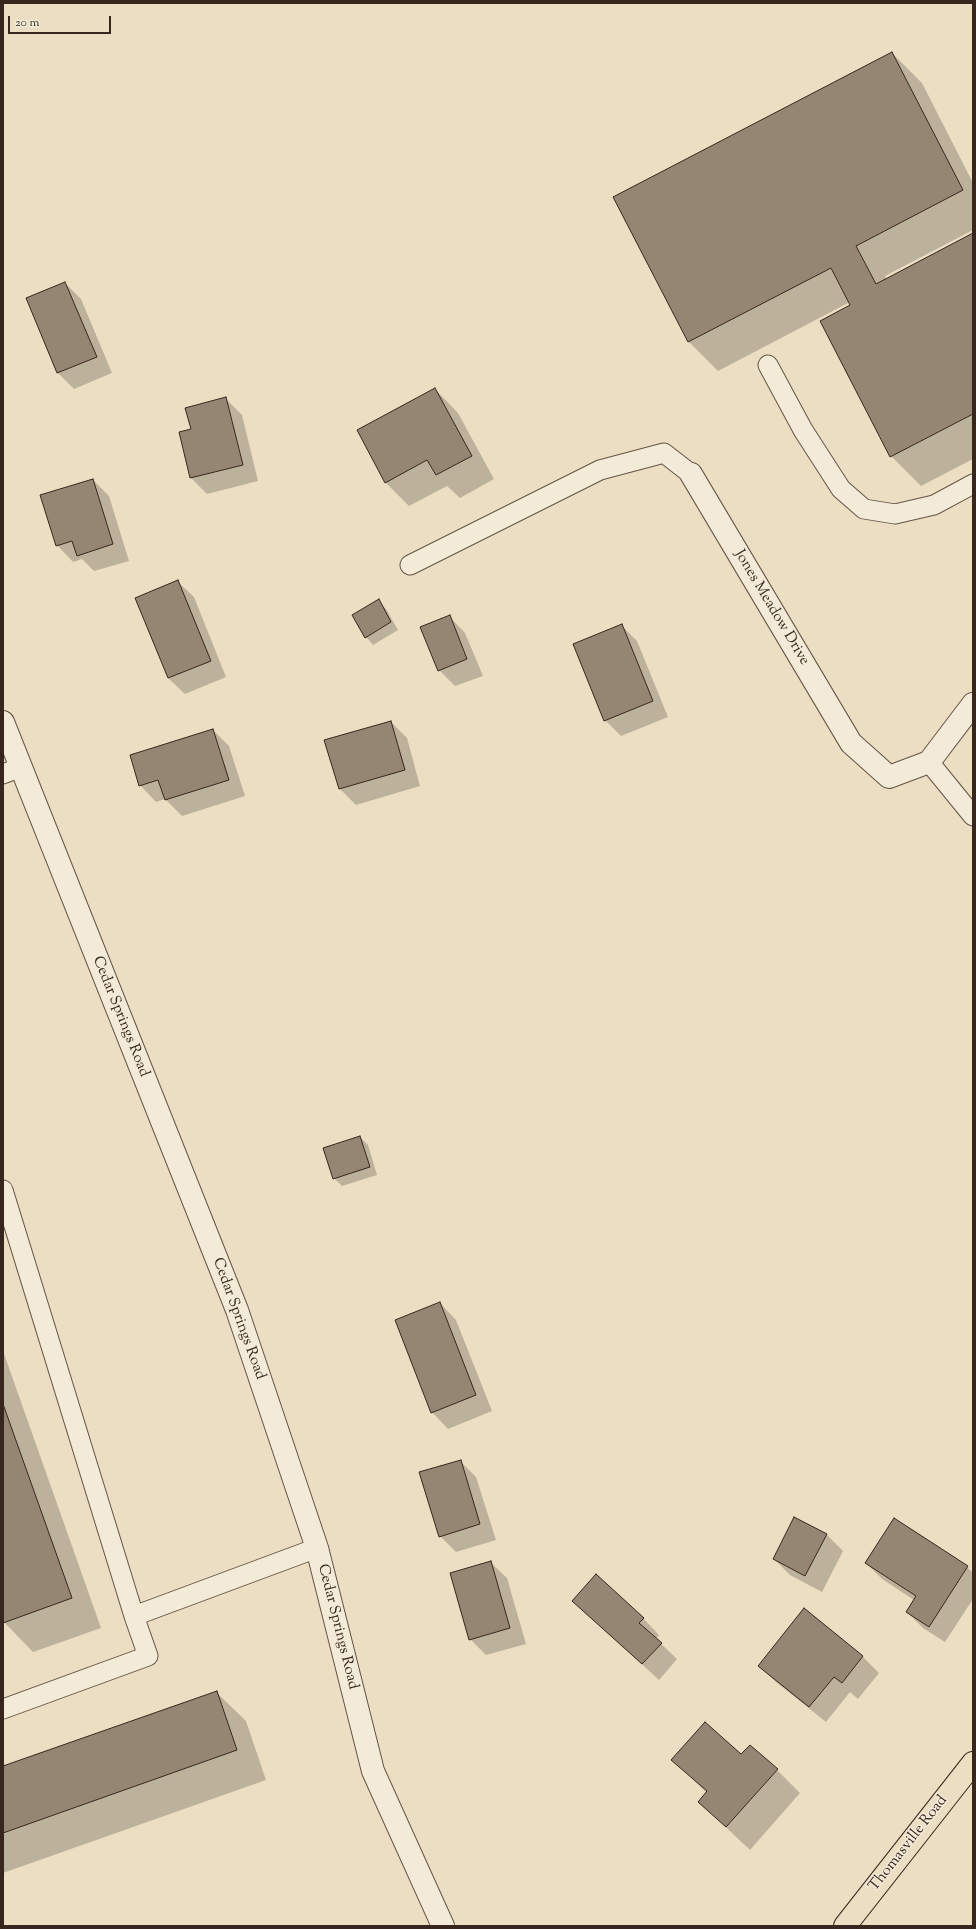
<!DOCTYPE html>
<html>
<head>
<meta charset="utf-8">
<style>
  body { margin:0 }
  #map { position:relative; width:976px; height:1929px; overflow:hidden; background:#ecdec2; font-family:"Sorts Mill Goudy",serif }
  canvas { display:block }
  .frame { position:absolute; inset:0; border:4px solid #36261d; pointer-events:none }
  .scale { position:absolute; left:8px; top:16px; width:103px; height:18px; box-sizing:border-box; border:2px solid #36261d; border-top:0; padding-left:5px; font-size:12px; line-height:14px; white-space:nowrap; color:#36261d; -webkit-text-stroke:3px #f3ead7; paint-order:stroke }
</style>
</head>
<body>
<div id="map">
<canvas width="976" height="1929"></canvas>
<div class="frame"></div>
<div class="scale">20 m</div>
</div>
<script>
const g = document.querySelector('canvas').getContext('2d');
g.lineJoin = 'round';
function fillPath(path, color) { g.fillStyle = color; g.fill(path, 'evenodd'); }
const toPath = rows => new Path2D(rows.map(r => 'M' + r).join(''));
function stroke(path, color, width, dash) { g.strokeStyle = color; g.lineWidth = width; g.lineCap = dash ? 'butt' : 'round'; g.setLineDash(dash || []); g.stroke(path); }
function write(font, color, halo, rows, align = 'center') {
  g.font = font + ' "Sorts Mill Goudy",serif'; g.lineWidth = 3; g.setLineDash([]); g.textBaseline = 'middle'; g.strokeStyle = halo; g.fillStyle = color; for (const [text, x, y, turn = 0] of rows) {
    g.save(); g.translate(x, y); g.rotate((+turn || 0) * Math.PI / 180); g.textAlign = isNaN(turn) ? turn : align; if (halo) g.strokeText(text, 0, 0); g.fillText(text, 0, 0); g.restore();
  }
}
fillPath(toPath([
  [892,53,922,83,973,183,973,230,885,276,887,279,973,234,973,459,921,486,891,456,850,302,718,371,688,341],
  [65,283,81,299,112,373,74,389,58,373,27,299],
  [435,389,458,413,494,479,460,498,447,486,409,506,386,483,358,430],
  [226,399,242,415,258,481,207,494,191,478,192,430],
  [93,480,109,496,129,561,94,571,82,559,73,562,57,545],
  [177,581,194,597,226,677,185,694,168,678],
  [378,601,386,609,398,630,373,645,366,637],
  [449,616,465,633,483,676,455,686,439,670],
  [621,625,637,641,668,717,621,736,605,720],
  [391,722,407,738,420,786,356,805,340,789],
  [213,730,229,746,245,796,182,816,165,799,156,802,140,785],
  [360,1137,368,1145,377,1175,342,1186,334,1178],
  [440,1303,456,1320,492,1411,448,1429,432,1412],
  [3,1351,101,1628,33,1652,3,1621],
  [460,1461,476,1477,496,1540,456,1552,440,1536],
  [795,1518,827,1535,843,1551,822,1592,790,1575,774,1559],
  [490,1562,507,1578,526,1644,486,1655,470,1639],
  [866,1563,967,1567,973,1573,973,1599,945,1642,923,1628,907,1612,914,1600,882,1579],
  [573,1601,643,1618,659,1635,656,1639,677,1659,659,1680],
  [804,1609,863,1657,879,1673,858,1699,850,1692,826,1722,776,1682,759,1666],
  [216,1692,246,1721,266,1780,3,1873,3,1767],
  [741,1756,777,1770,800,1793,750,1850,699,1802,707,1793,673,1760]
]), '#0003');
const building = toPath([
  [892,52,963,190,856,246,876,284,973,233,973,414,890,457,820,321,850,305,831,268,688,342,613,197,892,52],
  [65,282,97,357,57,373,26,298,65,282],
  [435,388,472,456,436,475,427,460,385,483,357,430,435,388],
  [226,397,243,465,190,478,179,432,191,429,185,408,226,397],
  [93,479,113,544,77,556,72,541,56,546,40,495,93,479],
  [178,580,211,661,168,678,135,598,178,580],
  [379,599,391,622,365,638,352,615,379,599],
  [450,615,467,659,438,671,420,627,450,615],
  [622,624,653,701,604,721,573,644,622,624],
  [391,721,405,770,339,789,324,740,391,721],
  [213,729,229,780,165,800,158,780,139,786,130,755,213,729],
  [360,1136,370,1167,333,1179,323,1148,360,1136],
  [440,1302,476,1395,431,1413,395,1320,440,1302],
  [3,1404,72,1598,3,1623,3,1404],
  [461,1460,480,1524,439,1537,419,1472,461,1460],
  [794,1517,827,1534,805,1576,773,1559,794,1517],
  [894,1518,968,1566,929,1627,906,1612,916,1596,865,1563,894,1518],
  [491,1561,510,1628,469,1640,450,1573,491,1561],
  [596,1574,644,1618,639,1623,662,1643,642,1664,572,1601,596,1574],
  [804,1608,863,1656,842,1683,834,1677,809,1707,758,1666,804,1608],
  [217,1691,237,1750,3,1833,3,1766,217,1691],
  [705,1722,741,1754,750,1745,778,1769,726,1827,698,1802,707,1791,671,1760,705,1722]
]);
fillPath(building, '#958673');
stroke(building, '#36261d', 1);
const service = toPath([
  [768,365,803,430,841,489,864,509,895,514,934,505,973,484],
  [410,565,600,470,664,453,691,474],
  [929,762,973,816],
  [3,774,21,767],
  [3,1190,134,1616,317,1548],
  [3,1709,148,1656,134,1616]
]);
const minor = toPath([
  [691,474,851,743,889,777,929,762,973,704],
  [3,722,237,1310,317,1548,373,1771,443,1926]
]);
const primary = toPath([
  [845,1926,973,1763]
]);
stroke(service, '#645446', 21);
stroke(minor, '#645446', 24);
stroke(primary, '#36261d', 24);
stroke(service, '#f3ead7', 19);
stroke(minor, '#f3ead7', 22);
stroke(primary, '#ecdec2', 22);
write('15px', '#36261d', '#f3ead7', [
  ["Jones Meadow Drive",771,608,59],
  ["Cedar Springs Road",120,1017,68],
  ["Cedar Springs Road",238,1319,70],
  ["Cedar Springs Road",337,1627,76],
  ["Thomasville Road",909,1844,-52]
]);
</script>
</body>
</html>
